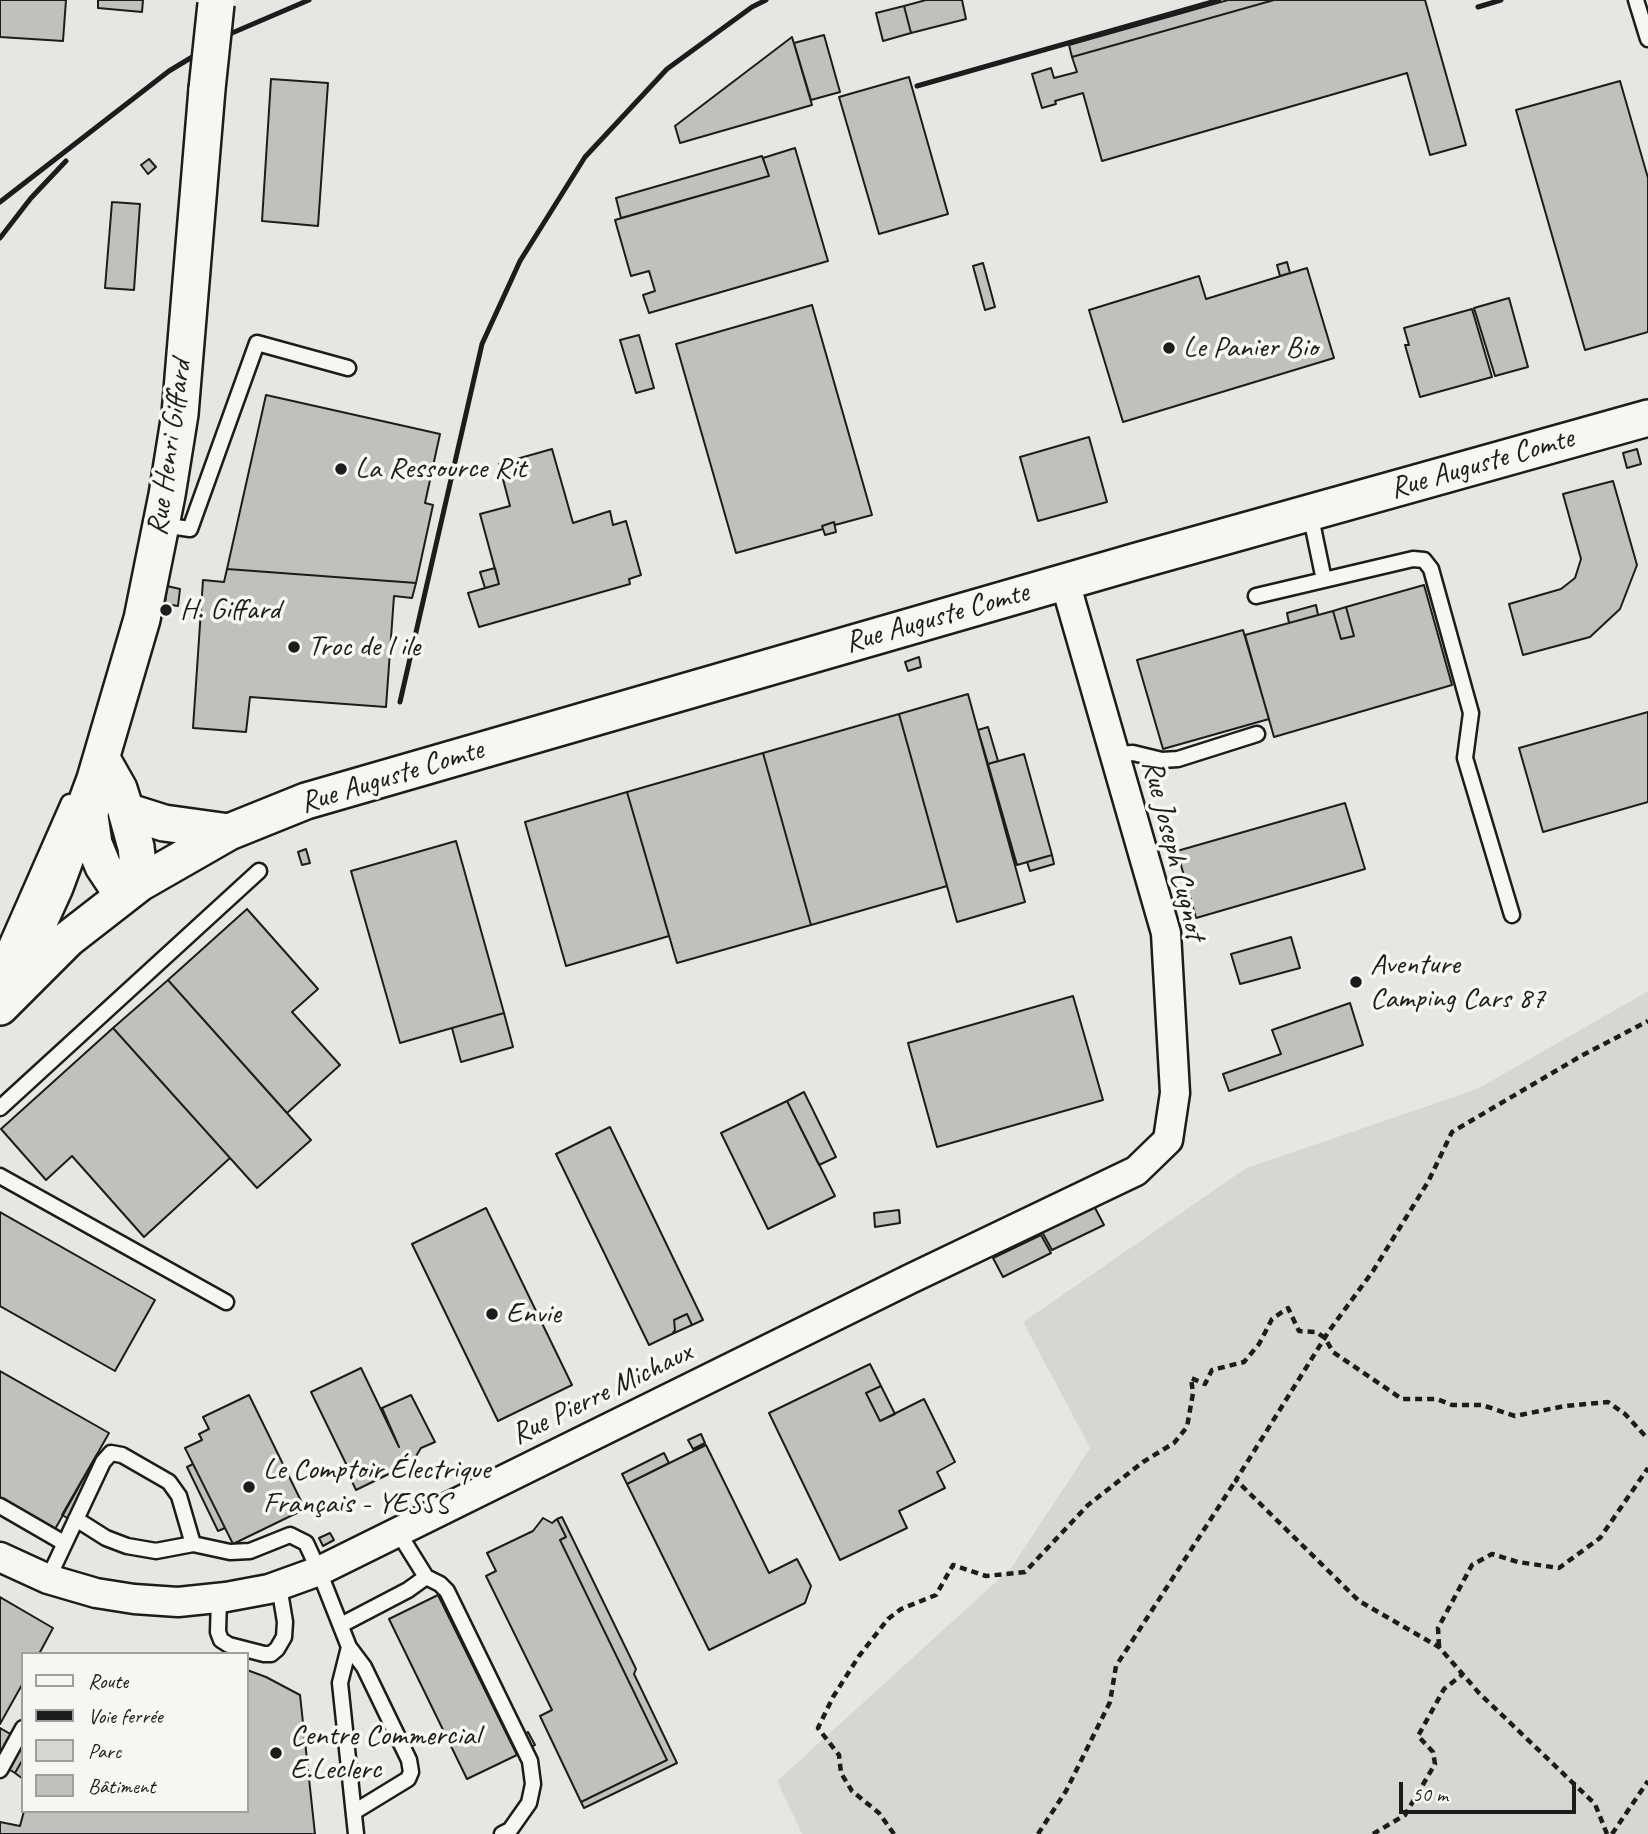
<!DOCTYPE html>
<html>
<head>
<meta charset="utf-8">
<style>
  body { margin:0 }
  #map { position:relative; width:1648px; height:1834px; overflow:hidden; background:#f6f6f2; font-family:Caveat,sans-serif }
  canvas { display:block }
  .legend { position:absolute; left:21px; top:1652px; width:228px; height:161px; box-sizing:border-box; background:#f6f6f2; border:2px solid #9f9f9c; margin:0; padding:9px 12px; list-style:none; font-size:21px; color:#1c1c1c }
  .legend li { display:flex; align-items:center; gap:14px; height:35px }
  .legend b { width:35px; border:2px solid #9f9f9c }
  .scale { position:absolute; left:1399px; top:1782px; width:177px; height:32px; box-sizing:border-box; border:4px solid #1c1c1c; border-top:0; padding-left:9px; font-size:21px; line-height:24px; white-space:nowrap; color:#1c1c1c; -webkit-text-stroke:5px #f6f6f2; paint-order:stroke }
</style>
</head>
<body>
<div id="map">
<canvas width="1648" height="1834"></canvas>
<ul class="legend">
<li><b style="height:9px;background:#f6f6f2"></b>Route</li>
<li><b style="height:9px;background:#1c1c1c"></b>Voie ferrée</li>
<li><b style="height:19px;background:#d6d6d2"></b>Parc</li>
<li><b style="height:19px;background:#c0c0bd"></b>Bâtiment</li>
</ul>
<div class="scale">50 m</div>
</div>
<script>
const g = document.querySelector('canvas').getContext('2d');
g.lineJoin = 'round';
function fillPath(path, color) { g.fillStyle = color; g.fill(path, 'evenodd'); }
const toPath = rows => new Path2D(rows.map(r => 'M' + r).join(''));
function stroke(path, color, width, dash) { g.strokeStyle = color; g.lineWidth = width; g.lineCap = dash ? 'butt' : 'round'; g.setLineDash(dash || []); g.stroke(path); }
function write(font, color, halo, rows, align = 'center') {
  g.font = font + ' Caveat,sans-serif'; g.lineWidth = 7; g.setLineDash([]); g.textBaseline = 'middle'; g.strokeStyle = halo; g.fillStyle = color; for (const [text, x, y, turn = 0] of rows) {
    g.save(); g.translate(x, y); g.rotate((+turn || 0) * Math.PI / 180); g.textAlign = isNaN(turn) ? turn : align; if (halo) g.strokeText(text, 0, 0); g.fillText(text, 0, 0); g.restore();
  }
}
fillPath(toPath([
  [0,0,1648,0,1648,991,1477,1089,1246,1168,1023,1322,1090,1448,1011,1568,777,1781,802,1834,0,1834],
  [23,1654,247,1654,247,1811,23,1811]
]), '#e6e6e2');
fillPath(toPath([
  [1648,991,1648,1834,802,1834,777,1781,1011,1568,1090,1448,1023,1322,1246,1168,1477,1089]
]), '#d6d6d2');
const building = toPath([
  [0,0,66,0,63,41,0,37,0,0],
  [98,0,143,0,142,12,98,8,98,0],
  [926,0,962,0,966,19,911,33,904,6,926,0],
  [1228,0,1274,0,1072,57,1069,45,1228,0],
  [1274,0,1425,0,1466,145,1430,155,1407,73,1102,161,1083,93,1055,101,1056,104,1042,108,1032,74,1051,68,1054,78,1077,72,1072,57,1274,0],
  [904,6,911,33,883,41,876,13,904,6],
  [824,35,840,92,811,100,794,43,824,35],
  [792,37,812,105,680,143,675,126,792,37],
  [909,77,948,214,879,234,839,97,909,77],
  [271,79,328,83,318,226,262,221,271,79],
  [1620,81,1648,178,1648,332,1585,350,1516,110,1620,81],
  [795,148,828,261,649,313,643,295,655,291,649,271,631,276,615,220,769,176,763,158,795,148],
  [762,156,769,176,621,218,616,198,762,156],
  [149,159,156,167,148,174,141,165,149,159],
  [112,202,140,204,134,290,105,288,112,202],
  [1287,262,1290,273,1280,276,1277,265,1287,262],
  [983,263,995,307,985,310,973,266,983,263],
  [1307,268,1334,358,1123,422,1089,310,1199,276,1206,299,1307,268],
  [1509,298,1528,367,1495,376,1474,308,1509,298],
  [812,305,872,515,835,525,834,522,822,526,823,529,736,553,676,344,812,305],
  [1472,309,1492,377,1420,397,1405,345,1409,345,1404,328,1472,309],
  [639,335,654,388,636,393,620,340,639,335],
  [266,395,440,434,425,503,433,505,416,583,227,569,266,395],
  [1089,437,1107,502,1038,521,1020,457,1089,437],
  [552,449,573,523,610,511,613,525,626,521,641,575,629,579,630,584,479,627,468,593,499,584,480,514,510,506,499,464,552,449],
  [1637,449,1641,464,1627,468,1623,453,1637,449],
  [1613,481,1637,565,1620,609,1590,637,1523,655,1509,604,1561,589,1575,578,1581,559,1563,494,1613,481],
  [834,522,836,532,825,535,822,526,834,522],
  [495,568,499,584,485,588,480,572,495,568],
  [227,569,416,583,412,598,394,596,386,707,250,697,246,732,193,728,203,580,224,582,227,569],
  [1424,585,1452,685,1274,737,1245,635,1333,611,1341,639,1354,636,1346,607,1424,585],
  [167,586,180,589,178,606,165,604,167,586],
  [1316,605,1318,615,1289,623,1287,613,1316,605],
  [1346,607,1354,636,1341,639,1333,611,1346,607],
  [1243,630,1269,719,1163,749,1137,660,1243,630],
  [919,657,921,667,908,671,905,662,919,657],
  [968,694,1025,902,957,922,899,714,968,694],
  [1648,712,1648,802,1543,832,1519,748,1648,712],
  [899,714,947,886,811,925,763,753,899,714],
  [988,727,998,761,988,764,978,730,988,727],
  [763,753,811,925,677,963,627,792,763,753],
  [1024,754,1052,855,1017,865,988,764,1024,754],
  [627,792,669,936,566,966,525,822,627,792],
  [1345,803,1365,869,1196,918,1177,851,1345,803],
  [456,841,504,1013,400,1043,351,871,456,841],
  [306,849,310,863,302,865,298,852,306,849],
  [1052,855,1054,864,1030,871,1027,862,1052,855],
  [247,909,318,989,292,1012,340,1065,287,1113,168,980,247,909],
  [1291,937,1300,968,1240,984,1231,954,1291,937],
  [168,980,311,1140,257,1188,113,1028,168,980],
  [1073,996,1103,1100,937,1147,908,1043,1073,996],
  [1350,1003,1363,1045,1229,1091,1223,1074,1281,1054,1272,1030,1350,1003],
  [504,1013,513,1047,461,1062,452,1028,504,1013],
  [113,1028,230,1158,144,1237,72,1156,46,1180,1,1129,113,1028],
  [804,1092,836,1157,819,1165,787,1101,804,1092],
  [787,1101,835,1196,768,1229,721,1133,787,1101],
  [610,1127,703,1320,692,1325,687,1314,674,1320,675,1330,672,1334,649,1345,556,1154,610,1127],
  [1093,1204,1104,1225,1052,1250,1041,1230,1093,1204],
  [486,1208,572,1385,498,1421,412,1244,486,1208],
  [899,1210,900,1223,875,1227,874,1213,899,1210],
  [0,1212,155,1300,115,1371,0,1306,0,1212],
  [1041,1235,1051,1253,1003,1277,993,1258,1041,1235],
  [687,1314,692,1325,672,1334,675,1330,674,1320,687,1314],
  [870,1364,881,1386,866,1393,880,1421,924,1399,955,1462,937,1472,945,1488,899,1511,907,1528,840,1560,769,1413,870,1364],
  [361,1368,399,1447,382,1408,411,1395,435,1442,421,1448,413,1461,406,1456,398,1461,401,1468,356,1490,348,1473,350,1472,311,1392,361,1368],
  [0,1371,109,1433,54,1531,0,1500,0,1371],
  [881,1386,895,1414,880,1421,866,1393,881,1386],
  [249,1395,305,1509,233,1544,185,1448,202,1440,199,1434,209,1429,203,1417,249,1395],
  [701,1434,705,1443,693,1449,688,1440,701,1434],
  [706,1445,769,1573,797,1559,811,1586,805,1603,709,1650,627,1484,706,1445],
  [664,1453,669,1463,627,1484,622,1474,664,1453],
  [97,1454,104,1458,69,1519,62,1515,97,1454],
  [193,1464,225,1528,218,1531,187,1467,193,1464],
  [562,1517,636,1669,634,1674,677,1763,584,1808,581,1802,667,1760,560,1540,566,1537,557,1519,562,1517],
  [543,1518,552,1523,557,1519,566,1537,560,1540,667,1760,581,1802,540,1716,552,1710,486,1576,496,1571,487,1553,533,1531,543,1518],
  [330,1533,334,1540,323,1546,319,1538,330,1533],
  [438,1595,517,1755,467,1779,389,1619,438,1595],
  [0,1597,53,1628,39,1654,23,1654,23,1683,0,1724,0,1597],
  [247,1670,266,1677,300,1695,315,1834,0,1834,0,1822,20,1826,24,1811,247,1811,247,1670],
  [0,1728,23,1741,23,1759,15,1773,0,1764,0,1728],
  [528,1732,535,1745,530,1748,523,1735,528,1732],
  [23,1759,23,1779,15,1773,23,1759]
]);
fillPath(building, '#c0c0bd');
stroke(building, '#1c1c1c', 2);
const service = toPath([
  [1636,0,1648,39],
  [1310,513,1324,580],
  [162,525,190,529,257,343,348,368],
  [1256,596,1413,559,1424,560,1431,569,1471,713,1465,758,1512,915],
  [1114,754,1133,753,1162,760,1178,759,1257,734],
  [0,959,69,802],
  [0,1108,259,871],
  [0,1176,226,1302],
  [0,1506,64,1543],
  [76,1519,106,1538,127,1546,156,1551,193,1544,230,1552,250,1551,290,1535,306,1543,319,1571,349,1647,340,1683,356,1834],
  [398,1532,426,1577,440,1584,447,1591,530,1761,533,1784,529,1803,510,1830,502,1834],
  [48,1579,103,1462,111,1453,122,1455,169,1482,179,1496,193,1544],
  [219,1598,218,1632,221,1640,229,1645,264,1654,271,1654,277,1649,284,1637,285,1622,279,1586],
  [341,1625,408,1590,426,1577],
  [349,1647,364,1667,409,1760,411,1772,408,1779,354,1812],
  [0,1770,23,1728]
]);
const minor = toPath([
  [0,1557,48,1579,96,1593,134,1599,178,1602,226,1597,269,1589,319,1571,910,1279,1136,1171,1168,1140,1175,1093,1166,933,1065,582]
]);
const tertiary = toPath([
  [102,759,119,789,126,811,136,847,140,883],
  [92,800,90,816,94,844,103,866,123,896],
  [126,811,164,823,229,832],
  [10,986,55,887,95,779,142,619,167,495,180,414,207,89],
  [0,1007,68,939,140,883,229,832,306,801,1137,561,1648,418]
]);
stroke(service, '#1c1c1c', 19);
stroke(minor, '#1c1c1c', 33);
stroke(tertiary, '#1c1c1c', 40);
stroke(toPath([
  [1439,1646,1438,1628,1472,1565,1492,1554,1518,1562,1559,1568,1600,1538,1648,1468],
  [894,1834,879,1813,852,1791,841,1773,839,1755,818,1728,833,1697,859,1656,888,1619,901,1609,936,1595,953,1565,986,1576,1025,1572,1088,1505,1143,1462,1174,1443,1187,1427,1193,1393,1191,1378,1205,1384,1212,1370,1244,1362,1259,1344,1272,1319,1288,1308,1299,1331,1316,1332,1325,1338,1333,1352,1402,1399,1437,1399,1452,1405,1482,1405,1515,1416,1565,1406,1608,1402,1625,1414,1648,1439],
  [1038,1834,1066,1791,1110,1702,1116,1666,1236,1480],
  [1373,1834,1405,1815,1435,1764,1433,1752,1418,1736,1444,1689,1463,1674],
  [1607,1834,1595,1804,1479,1693,1439,1647,1359,1601,1236,1480,1329,1331,1373,1271,1428,1182,1452,1132,1581,1056,1648,1021],
  [1612,1834,1648,1781]
]), '#1c1c1c', 4.5, [7, 5]);
stroke(service, '#f6f6f2', 14);
stroke(minor, '#f6f6f2', 28);
stroke(tertiary, '#f6f6f2', 35);
stroke(toPath([
  [1478,7,1501,0],
  [917,86,1219,0],
  [0,202,169,71,232,33,309,0],
  [0,238,31,198,66,161],
  [400,702,482,344,520,261,585,157,667,69,752,7,766,0]
]), '#1c1c1c', 5);
const tertiaryBridge = toPath([
  [207,89,216,4]
]);
stroke(tertiaryBridge, '#1c1c1c', 40, []);
stroke(tertiaryBridge, '#f6f6f2', 35);
for (const [x, y, r, color] of [
  [1169,348,7,"#1c1c1c"],
  [341,469,7,"#1c1c1c"],
  [166,610,7,"#1c1c1c"],
  [294,647,7,"#1c1c1c"],
  [1356,982,7,"#1c1c1c"],
  [492,1314,7,"#1c1c1c"],
  [249,1487,7,"#1c1c1c"],
  [276,1753,7,"#1c1c1c"]
]) { const dot = new Path2D(); dot.arc(x, y, r, 0, 2 * Math.PI); g.fillStyle = color; g.fill(dot); stroke(dot, '#f6f6f2', 2.5); }
write('30px', '#1c1c1c', '#f6f6f2', [
  ["Le Panier Bio",1183,348],
  ["La Ressource Rit",355,469],
  ["H. Giffard",180,610],
  ["Troc de l ile",308,647],
  ["Aventure",1370,965],
  ["Camping Cars 87",1370,999],
  ["Envie",506,1314],
  ["Le Comptoir Électrique",263,1470],
  ["Français - YESSS",263,1504],
  ["Centre Commercial",290,1736],
  ["E.Leclerc",290,1770]
], 'left');
write('30px', '#1c1c1c', '#f6f6f2', [
  ["Rue Henri Giffard",170,448,-82],
  ["Rue Auguste Comte",1482,464,-16],
  ["Rue Auguste Comte",937,618,-16],
  ["Rue Auguste Comte",392,777,-17],
  ["Rue Joseph Cugnot",1173,850,76],
  ["Rue Pierre Michaux",602,1394,-26]
]);
</script>
</body>
</html>
